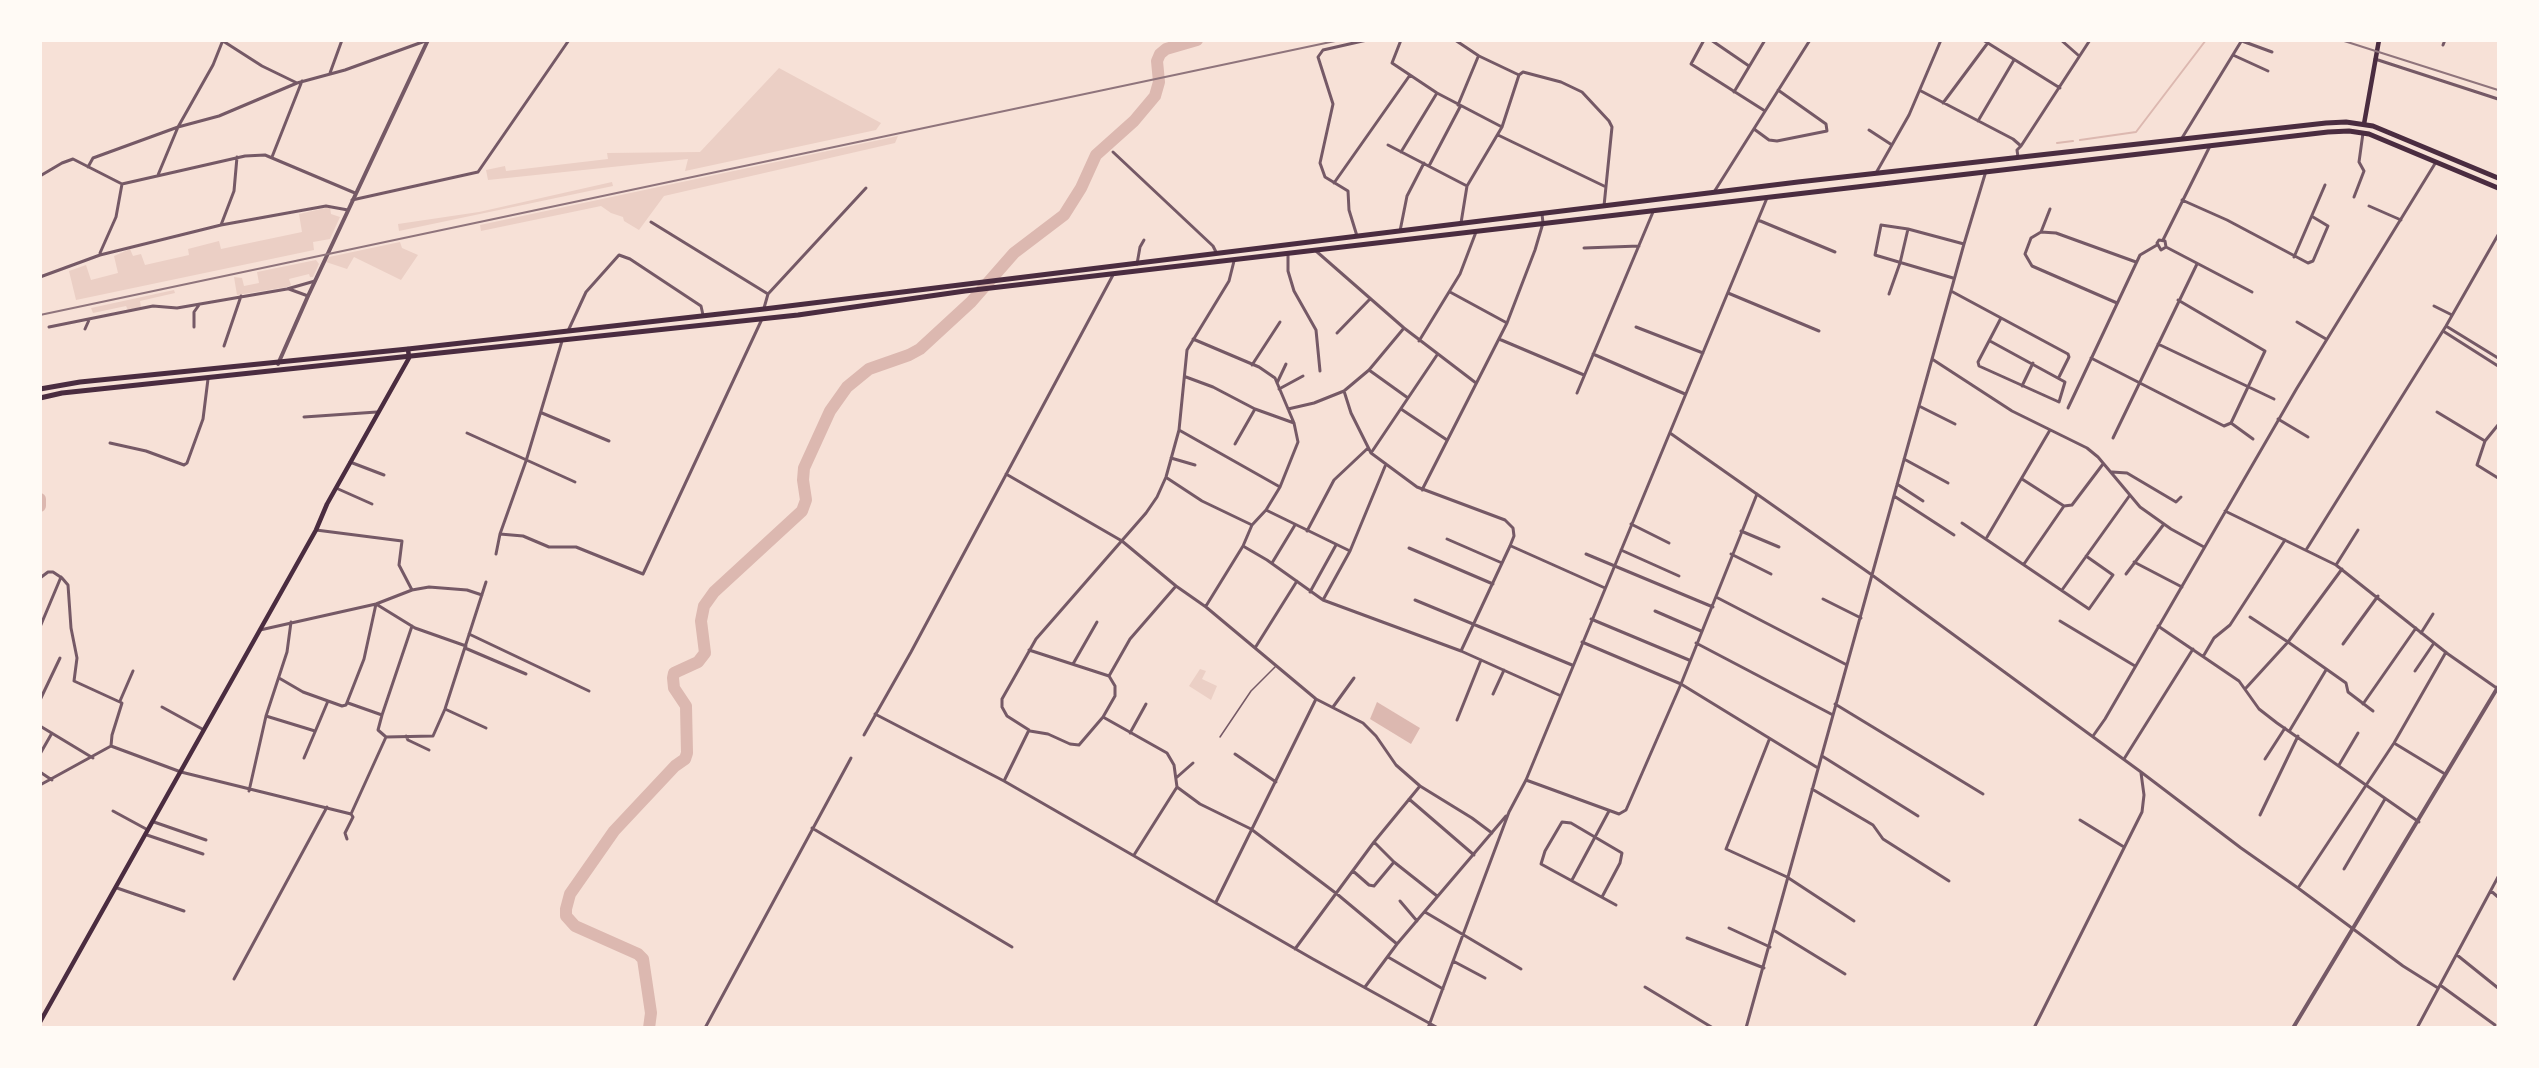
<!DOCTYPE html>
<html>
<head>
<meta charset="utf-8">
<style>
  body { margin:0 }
  #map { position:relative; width:2539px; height:1068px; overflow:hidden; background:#f7e1d7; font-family:"Varela Round",sans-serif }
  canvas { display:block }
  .frame { position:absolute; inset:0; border:42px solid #fffaf5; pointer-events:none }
</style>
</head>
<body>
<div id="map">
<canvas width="2539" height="1068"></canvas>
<div class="frame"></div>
</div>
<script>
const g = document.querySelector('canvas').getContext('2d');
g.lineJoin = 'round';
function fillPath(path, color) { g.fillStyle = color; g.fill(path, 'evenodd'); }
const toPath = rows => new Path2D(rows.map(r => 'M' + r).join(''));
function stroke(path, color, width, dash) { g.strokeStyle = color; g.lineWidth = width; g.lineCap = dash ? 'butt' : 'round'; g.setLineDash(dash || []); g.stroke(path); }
fillPath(toPath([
  [779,68,881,123,876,130,685,171,688,159,488,180,486,170,505,166,506,171,608,159,607,153,700,152],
  [898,136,895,143,664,196,639,230,624,221,623,217,611,213,601,206,481,231,480,225],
  [612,182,613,186,399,231,398,224,479,212],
  [330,207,331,214,340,217,330,239,313,242,314,250,76,300,69,271,86,265,91,280,118,273,114,256,130,249,133,256,141,254,145,265,189,255,188,249,219,241,221,249,302,232,299,214],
  [400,242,402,248,418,255,401,280,354,257,347,269,326,262,329,257],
  [316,260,319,264,313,277,310,277,309,274,289,279,291,285,287,287,237,295,234,277,242,278,244,286,259,283,257,272],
  [174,290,175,293,140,301,141,307,128,310,126,306,93,313,91,308],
  [1200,669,1206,671,1202,679,1217,686,1211,700,1189,686]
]), '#ebcfc5');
fillPath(toPath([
  [1377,702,1420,728,1411,744,1370,719]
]), '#dcb8b0');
stroke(toPath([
  [2080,140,2136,132,2206,40],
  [2057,143,2073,141]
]), '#dcb8b0', 2);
stroke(toPath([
  [40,499,40,506],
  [649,1028,651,1013,643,959,638,954,575,926,566,916,566,909,570,894,614,831,675,766,685,759,687,753,686,706,674,688,673,678,674,673,698,662,705,653,701,621,704,606,714,592,802,511,806,500,803,480,804,468,830,411,847,387,869,369,909,355,920,349,971,302,1014,253,1064,215,1081,188,1096,155,1134,121,1155,96,1159,82,1157,61,1160,54,1166,49,1197,40]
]), '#dcb8b0', 12);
stroke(toPath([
  [1220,737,1251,691,1275,667]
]), '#755966', 1.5);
stroke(toPath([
  [1401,40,1392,63,1437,93,1502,127],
  [1455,40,1479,56,1519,75],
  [1704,40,1691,64,1765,111],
  [1711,40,1749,66],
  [1983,40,2060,88],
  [2061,40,2078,55],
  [223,41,262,66,297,83],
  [2242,41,2272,52],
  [2443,45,2445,40],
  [2233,55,2268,71],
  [2375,59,2498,99],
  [330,73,342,40],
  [1921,91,2013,139,2021,146,2017,150,2018,157],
  [1734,92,1765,40],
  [1943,103,1987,44],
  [1458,105,1478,57],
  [1978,121,2014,60],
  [1754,129,1769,140,1777,141,1827,131,1826,124,1778,90],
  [1869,130,1892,145],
  [1498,135,1604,186],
  [2182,138,2242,40],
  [1388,145,1467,186],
  [2021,146,2090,40],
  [1113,152,1213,246,1216,252],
  [1401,152,1437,93],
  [272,157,302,81],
  [1429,166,1460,107],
  [88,167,93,158,178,127,219,116,297,83,345,70,428,40],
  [1876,173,1909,115,1941,40],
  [158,175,178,127,213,65,223,40],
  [40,176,62,163,73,159,122,184,245,156,265,155,355,193],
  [1334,183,1410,75],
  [1714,192,1810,40],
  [2354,197,2364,171,2359,162,2363,133],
  [352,200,478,172,569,40],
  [2182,200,2227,220,2308,263,2313,261,2328,226,2313,217],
  [2369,206,2401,220],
  [1758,220,1835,252],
  [651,222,768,294],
  [1461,223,1467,186,1502,127,1519,75,1523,72,1561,82,1582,92,1609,121,1612,127,1604,206],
  [221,225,234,191,237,157],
  [1400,231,1407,196,1424,163],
  [2041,232,2050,209],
  [1357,236,1349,210,1348,191,1325,177,1320,163,1333,104,1318,57,1323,50,1367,40],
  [2163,240,2210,146],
  [2166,247,2161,250,2157,243,2159,240,2165,241,2166,247,2252,292],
  [1584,248,1639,246],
  [1316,251,1404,328,1476,383],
  [100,253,116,217,122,184],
  [1288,254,1288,271,1294,291,1316,330,1320,371],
  [2294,257,2325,185],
  [1137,264,1140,247,1144,240],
  [40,277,100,255,221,225,326,206,348,210],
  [1953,278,1875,255,1881,225,1908,229,1964,244],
  [289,289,308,296],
  [1951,291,2068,354,2069,357,2059,377],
  [1450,292,1507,323],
  [1728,293,1819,331],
  [1889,294,1900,263,1908,229],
  [2178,300,2265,351,2231,423],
  [2117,303,2032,266,2025,254,2031,238,2041,232,2056,233,2136,262],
  [2434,306,2452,315],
  [764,308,768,294,866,188],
  [2297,322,2326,339],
  [2446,326,2498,358],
  [49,327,153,306,177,308,287,289,315,281],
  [194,327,194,312,199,305],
  [1636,327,1703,353],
  [85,329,89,320],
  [568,331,586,292,619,255,630,259,701,306,703,315],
  [2443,331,2498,366],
  [1337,333,1370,299],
  [1193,339,1259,367,1275,378,1294,423,1298,442,1280,487,1266,510,1252,525,1243,546,1206,606],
  [1499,339,1584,375],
  [1419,341,1460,274,1476,232],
  [1990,341,2065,382,2059,402,1979,366,1978,362,2001,318],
  [2158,344,2274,399],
  [224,346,241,296],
  [1593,354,1685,394],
  [2091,358,2224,426,2231,423,2253,439],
  [1932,359,2012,411,2087,448,2098,457,2140,507,2171,529,2204,547],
  [1252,365,1280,322],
  [1369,370,1408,398],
  [1186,377,1213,387,1255,409,1294,423],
  [1277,383,1286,364],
  [2022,386,2033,363],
  [1279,389,1303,376],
  [1344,391,1351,413,1371,453,1417,487,1505,520,1513,528,1514,536,1510,546,1461,651],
  [1577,393,1653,212],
  [1919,406,1955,424],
  [2068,408,2140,255,2157,245],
  [1288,409,1314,403,1344,391,1369,370,1404,328],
  [1401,409,1447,440],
  [2437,412,2485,441,2477,465,2498,478],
  [542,413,609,441],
  [304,417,377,412],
  [2278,419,2308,437],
  [1179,430,1280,487],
  [467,433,575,482],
  [1670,433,1872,575,2141,772,2241,848,2298,888,2403,966,2438,988],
  [2113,438,2197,264],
  [2485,441,2498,425],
  [110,443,146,451,184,465,187,463,203,419,208,379],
  [1235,444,1255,409],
  [1371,453,1437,355],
  [1171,458,1195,465],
  [1904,459,1948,483],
  [350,462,384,475],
  [2112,472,2127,473,2176,502,2181,497],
  [1006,474,1122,541,1176,586,1206,607,1316,699,1363,723,1376,736,1396,765,1420,786,1472,818,1492,833],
  [1167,478,1202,501,1252,525],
  [2022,479,2064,506,2024,564],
  [1897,484,1923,501],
  [336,488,372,504],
  [1422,490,1507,323,1535,250,1543,223,1542,214],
  [1894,496,1954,535],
  [2064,506,2072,505,2103,464],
  [1266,510,1350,551],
  [2225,511,2336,565,2448,654,2498,689],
  [1962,523,2089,609,2113,575,2086,556],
  [1631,524,1669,543],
  [316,530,402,541,399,565,412,590],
  [1307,531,1334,480,1368,448],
  [1741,531,1779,547],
  [500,534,523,536,549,547,576,547,643,574,762,319],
  [1987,537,2050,430],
  [1447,539,1502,563],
  [1243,546,1267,560,1323,600,1461,651,1559,695],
  [1511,546,1605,588],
  [1409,548,1493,584],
  [1621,550,1679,576],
  [2306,550,2446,326,2498,235],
  [496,554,500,534,526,461,562,341],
  [1586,554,1713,607],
  [1731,554,1771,574],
  [2134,562,2182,587],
  [1272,563,1295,525],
  [2336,565,2358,530],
  [2126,574,2164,524],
  [40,578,48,572,53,572,62,578,68,585,71,628,77,658,74,681,122,703,112,735,111,746],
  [2062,590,2130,495],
  [1310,592,1336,545],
  [1716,597,1847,665],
  [1823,599,1861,618],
  [1323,600,1350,551,1386,464],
  [1415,600,1572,665],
  [376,604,415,628,466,646],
  [1655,611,1701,631],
  [2250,617,2288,642,2342,569],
  [1591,619,1689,660],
  [2060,621,2135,666],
  [2158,626,2239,681,2259,709,2277,723,2419,822],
  [40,627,61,577],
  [260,630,376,604,412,590,429,587,467,590,482,595],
  [2421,633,2433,614],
  [469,634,589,691],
  [1582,642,1681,684,1818,768],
  [1696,643,1833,715],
  [2343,644,2378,596],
  [465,648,526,674],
  [1255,648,1297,581],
  [1029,650,1109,676],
  [2204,655,2214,638,2230,625,2285,540],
  [1073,664,1097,622],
  [2415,671,2434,643],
  [279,678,303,692,342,706,346,705,364,659,376,604],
  [2246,688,2288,642,2346,683,2348,692,2373,711],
  [1493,694,1504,670],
  [40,700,60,658],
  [120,701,133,671],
  [348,703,382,715,378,730,386,737,433,736,445,709,486,582],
  [1835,704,1983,794],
  [2363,704,2416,628],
  [162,707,204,730],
  [1333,707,1354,678],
  [445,709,486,728],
  [875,714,1004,781,1313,959,1438,1028],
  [382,715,412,626],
  [266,716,315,731],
  [1103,717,1167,753,1174,765,1177,787,1200,804,1251,829,1337,894,1397,944],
  [1457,720,1481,660],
  [40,726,93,758],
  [2290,730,2326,670],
  [1030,731,1048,734,1070,744,1079,745,1103,717,1115,696,1115,686,1109,676,1130,639,1176,586],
  [1130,733,1146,704],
  [864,735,911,652,1113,275],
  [406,736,408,740,429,750],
  [2093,736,2105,719,2297,388,2436,162],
  [1769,740,1726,849,1787,877,1854,921],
  [2394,743,2445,774],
  [111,746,181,772,351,814],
  [40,754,52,733],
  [1235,754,1276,782],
  [1822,756,1918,816],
  [304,758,328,701],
  [2124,759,2193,649],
  [2265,759,2285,728],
  [2339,765,2358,733],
  [40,772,52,780],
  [1176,778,1193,763],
  [1526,780,1619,814,1626,810,1681,684,1757,494],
  [1004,781,1029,730,1007,716,1002,707,1002,699,1036,639,1146,513,1157,497,1166,477,1179,430,1187,350,1229,281,1234,261],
  [40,785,111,746],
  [1812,789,1873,825,1883,839,1949,881],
  [249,791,266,716,287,652,291,622],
  [1409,799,1474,855],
  [113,811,148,830],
  [2260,815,2298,736],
  [2080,820,2124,847],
  [154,822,206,840],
  [812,828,1012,947],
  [147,835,203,854],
  [347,839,345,833,353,817,351,814,386,737],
  [1374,842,1394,862,1437,896],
  [1134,855,1177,787],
  [2344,869,2385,799],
  [1353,871,1369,885,1374,886,1394,862],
  [1572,880,1609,811],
  [117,888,184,911],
  [2298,888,2394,743,2446,652],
  [2491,891,2498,897],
  [1602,897,1620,863,1622,853,1571,823,1562,822,1545,851,1541,864,1616,905],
  [1400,901,1417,921],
  [1216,902,1316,699],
  [1425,912,1521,969],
  [1729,928,1770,947],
  [1775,931,1845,974],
  [1687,938,1764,968],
  [1295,949,1374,842,1420,786],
  [2457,955,2498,988],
  [1388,957,1443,989],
  [1453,961,1485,978],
  [234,979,327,807],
  [2440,985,2495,1025],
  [1365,987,1397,944,1506,816],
  [1645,987,1713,1028],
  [705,1028,851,758],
  [1428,1028,1509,812,1526,780,1767,198],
  [1746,1028,1964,244,1986,171],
  [2034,1028,2142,812,2144,795,2141,773],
  [2417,1028,2498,877]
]), '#755966', 3);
stroke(toPath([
  [278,364,308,296,428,40],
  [2293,1028,2498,687]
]), '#755966', 4);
stroke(toPath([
  [2364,124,2379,40],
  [40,1022,316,530,327,504,409,358,408,349]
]), '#4a2c40', 4.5);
stroke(toPath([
  [40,389,80,382,408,349,764,309,1798,182,2326,123,2346,122,2373,126,2498,178],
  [40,398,62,393,798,315,965,291,2328,132,2349,131,2369,134,2498,188]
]), '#4a2c40', 5);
stroke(toPath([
  [2341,40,2498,90],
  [40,315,1340,40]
]), '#8f747c', 2);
</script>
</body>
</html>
